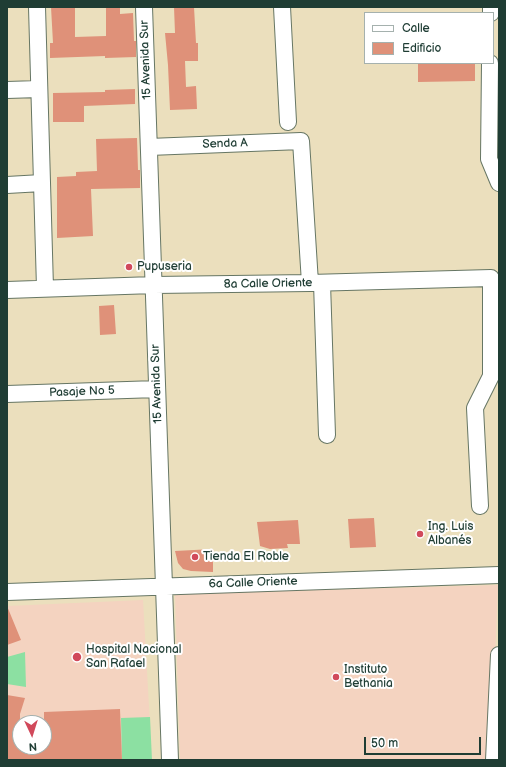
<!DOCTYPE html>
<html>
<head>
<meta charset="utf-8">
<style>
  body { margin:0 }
  #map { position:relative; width:506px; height:767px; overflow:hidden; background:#ebdfbd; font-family:"Balsamiq Sans",sans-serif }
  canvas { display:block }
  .frame { position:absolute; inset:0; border:8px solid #1f3d34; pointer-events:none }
  .legend { position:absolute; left:364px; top:12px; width:130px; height:52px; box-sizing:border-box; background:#fff; border:1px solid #a5b1ae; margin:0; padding:5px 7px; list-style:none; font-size:12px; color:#1f3d34 }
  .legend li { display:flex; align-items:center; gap:8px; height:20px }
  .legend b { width:20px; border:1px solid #a5b1ae }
  .north { position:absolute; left:12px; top:715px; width:40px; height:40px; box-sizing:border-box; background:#fff; border:1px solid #a5b1ae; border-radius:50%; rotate:176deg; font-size:11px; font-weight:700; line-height:16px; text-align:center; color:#1f3d34 }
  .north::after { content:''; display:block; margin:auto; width:14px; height:18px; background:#d1495b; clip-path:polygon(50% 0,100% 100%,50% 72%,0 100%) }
  .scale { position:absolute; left:364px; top:737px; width:117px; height:18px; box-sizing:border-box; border:2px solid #1f3d34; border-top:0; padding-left:5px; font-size:12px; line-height:14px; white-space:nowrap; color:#1f3d34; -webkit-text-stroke:3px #fff; paint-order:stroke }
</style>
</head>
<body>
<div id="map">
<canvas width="506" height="767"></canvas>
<div class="frame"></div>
<ul class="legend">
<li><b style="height:5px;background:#fff"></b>Calle</li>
<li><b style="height:11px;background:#df9179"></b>Edificio</li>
</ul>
<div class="north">N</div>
<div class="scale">50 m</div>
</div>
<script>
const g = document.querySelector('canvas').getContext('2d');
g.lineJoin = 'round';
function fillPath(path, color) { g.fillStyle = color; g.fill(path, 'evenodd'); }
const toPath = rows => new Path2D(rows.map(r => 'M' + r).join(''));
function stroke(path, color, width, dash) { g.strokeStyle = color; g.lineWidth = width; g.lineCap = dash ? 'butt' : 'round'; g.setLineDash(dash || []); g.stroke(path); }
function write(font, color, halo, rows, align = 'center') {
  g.font = font + ' "Balsamiq Sans",sans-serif'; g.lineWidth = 4; g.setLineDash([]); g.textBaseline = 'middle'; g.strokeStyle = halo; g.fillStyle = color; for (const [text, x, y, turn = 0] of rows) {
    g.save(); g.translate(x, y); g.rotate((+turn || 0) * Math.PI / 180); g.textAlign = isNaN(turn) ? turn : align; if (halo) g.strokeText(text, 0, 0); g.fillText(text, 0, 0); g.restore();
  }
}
fillPath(toPath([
  [498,585,491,760,180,760,175,594],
  [143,600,152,760,7,760,7,606],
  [20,723,44,723,44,747,20,747]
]), '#f4d3c0');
fillPath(toPath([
  [25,652,26,687,7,684,7,657],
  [150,717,152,760,122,760,121,718]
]), '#8ce0a2');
fillPath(toPath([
  [51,7,75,7,75,37,106,36,106,7,120,7,120,14,133,13,134,41,136,41,136,57,105,58,105,56,50,58,50,43,53,43],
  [174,7,194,7,196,43,198,43,198,61,185,61,186,87,196,86,197,109,170,110,168,65,165,33,175,33],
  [418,63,475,63,475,81,418,82],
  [135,89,135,104,84,106,84,122,53,122,53,93,105,92,105,90],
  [137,138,138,170,140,170,140,188,91,189,93,236,57,238,57,177,76,176,76,172,97,171,96,139],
  [114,305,116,334,100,335,99,306],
  [374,518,376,547,350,548,348,519],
  [298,520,300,544,287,544,288,548,270,549,260,546,257,522],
  [213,549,213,572,191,571,183,569,178,563,175,551],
  [7,606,21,640,7,645],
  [7,695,25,698,20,714,20,747,44,747,44,712,120,709,122,760,7,760]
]), '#df9179');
const minor = toPath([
  [37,7,45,288],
  [144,7,170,760],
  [282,7,288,122],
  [491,13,491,7],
  [490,63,489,159,499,183],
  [7,90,39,89],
  [149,147,301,141,310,283],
  [7,185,42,183],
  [322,283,327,435],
  [7,290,154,285,310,283,491,278,491,376,475,408,480,506],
  [7,394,157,389],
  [7,592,499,575],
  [494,760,499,655]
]);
stroke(minor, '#667664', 18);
stroke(minor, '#fff', 16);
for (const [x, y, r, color] of [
  [129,267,4,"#d1495b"],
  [420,534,4,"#d1495b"],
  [195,557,4,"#d1495b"],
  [77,657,5,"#d1495b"],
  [336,677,4,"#d1495b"]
]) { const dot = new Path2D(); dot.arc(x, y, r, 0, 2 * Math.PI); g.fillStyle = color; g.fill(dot); stroke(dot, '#fff', 1.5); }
write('12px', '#1f3d34', '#fff', [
  ["15 Avenida Sur",146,60,-92],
  ["Senda A",225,144,-2],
  ["8a Calle Oriente",268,284,-1],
  ["15 Avenida Sur",157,384,-92],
  ["Pasaje No 5",82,392,-2],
  ["6a Calle Oriente",253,583,-2]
]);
write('12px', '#1f3d34', '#fff', [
  ["Pupuseria",137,267],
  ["Ing. Luis",428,527],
  ["Albanés",428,541],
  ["Tienda El Roble",203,557],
  ["Hospital Nacional",86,650],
  ["San Rafael",86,664],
  ["Instituto",344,670],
  ["Bethania",344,684]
], 'left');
</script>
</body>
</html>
